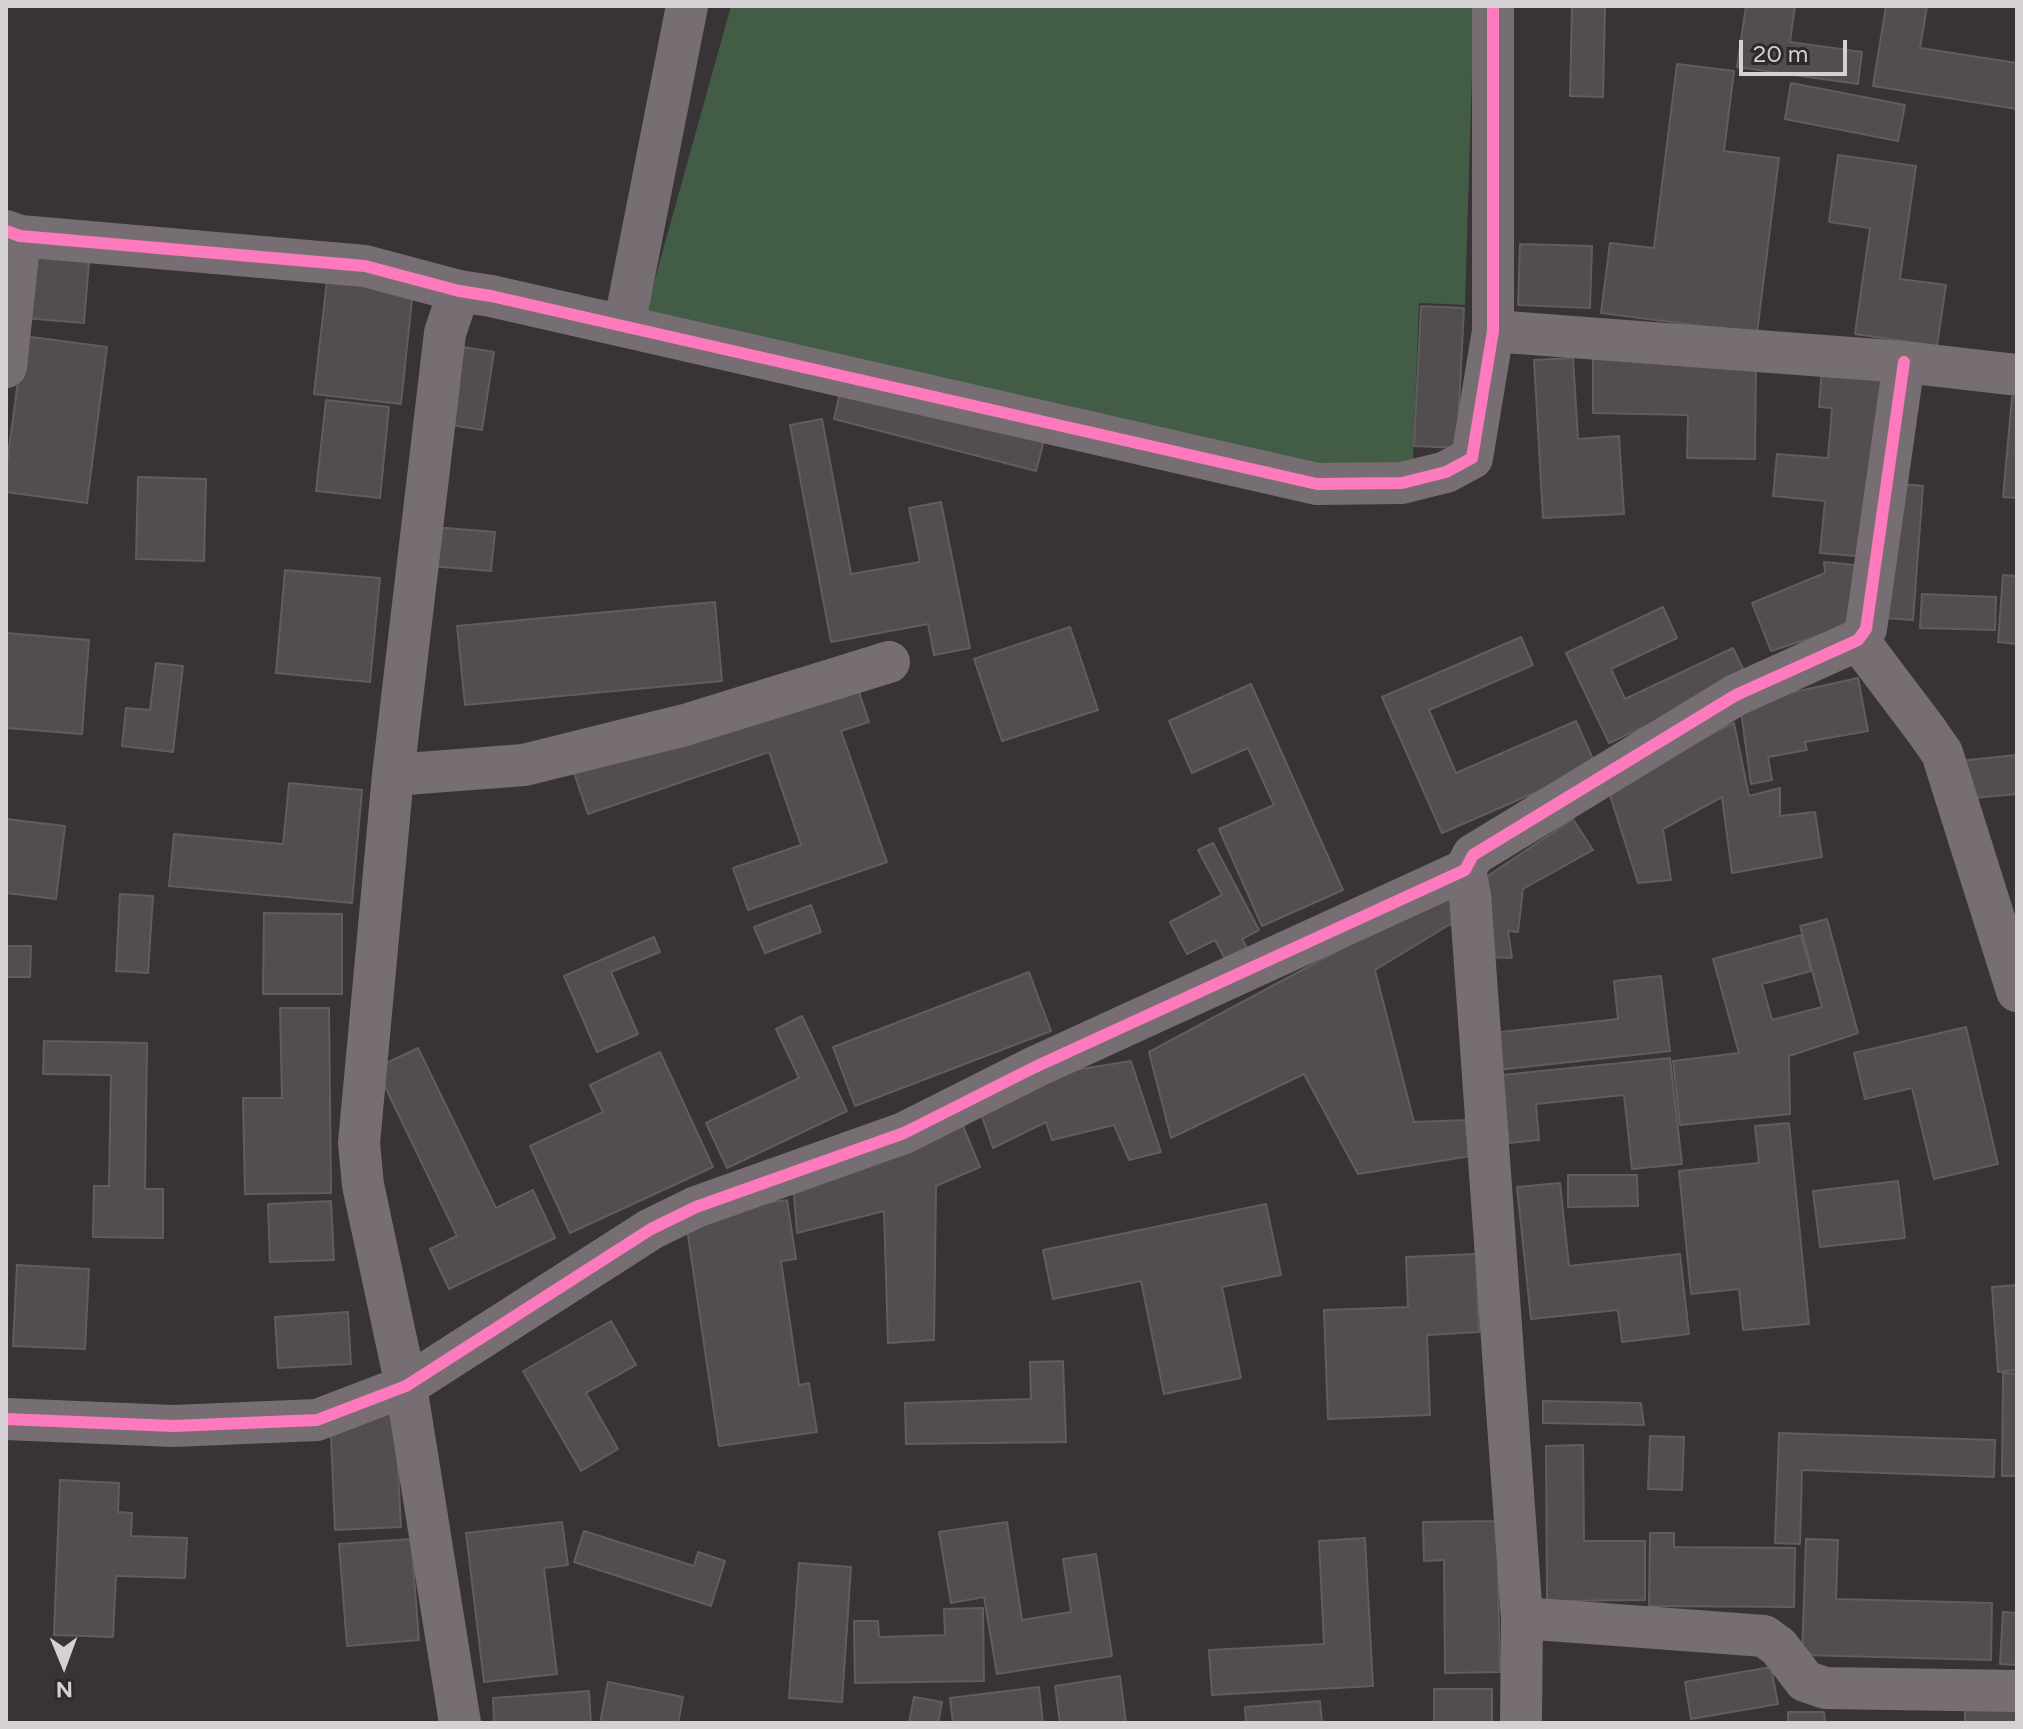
<!DOCTYPE html>
<style>
body{margin:0}
#map{position:relative;width:2023px;height:1729px;overflow:hidden;background:#383336;font-family:Figtree,sans-serif}
canvas{display:block}
.frame{position:absolute;inset:0;border:8px solid #d4d0d3;pointer-events:none}
.north{position:absolute;left:24px;top:1625px;width:80px;height:80px;-webkit-text-stroke:6px #2f282c;paint-order:stroke;rotate:179deg;font-size:22px;font-weight:700;line-height:32px;text-align:center;color:#d4d0d3}
.north::after{content:'';display:block;margin:auto;width:28px;height:36px;background:#d4d0d3;clip-path:polygon(50% 0,100% 100%,50% 72%,0 100%)}
.scale{position:absolute;left:1739px;top:40px;width:108px;height:36px;box-sizing:border-box;border:4px solid #d4d0d3;border-top:0;padding-left:10px;font-size:24px;line-height:28px;white-space:nowrap;color:#d4d0d3;-webkit-text-stroke:6px #2f282c;paint-order:stroke}
</style>
<div id="map">
<canvas width="2023" height="1729"></canvas>
<div class="frame"></div>
<div class="north">N</div>
<div class="scale">20 m</div>
</div>
<script>
const g = document.querySelector('canvas').getContext('2d');
g.lineJoin = 'round';
function fill(path, color) { g.fillStyle = color; g.fill(path, 'evenodd'); }
const shape = rows => new Path2D(rows.map(r => 'M' + r).join(''));
function strokePath(path, color, width, dash) { g.strokeStyle = color; g.lineWidth = width; g.lineCap = dash ? 'butt' : 'round'; g.setLineDash(dash || []); g.stroke(path); }
fill(shape([
 [731,6,1474,6,1465,305,1419,303,1412,484,1337,493,646,311]
]), '#425c46');
const building = shape([
 [1572,6,1605,6,1603,97,1570,96,1572,6],
 [1746,6,1795,6,1790,42,1862,52,1858,84,1737,67,1746,6],
 [1886,6,1927,6,1920,48,2017,63,2017,109,1873,86,1886,6],
 [1677,64,1734,71,1724,151,1779,158,1757,333,1601,313,1610,243,1654,248,1677,64],
 [1791,83,1905,105,1898,141,1785,119,1791,83],
 [1838,155,1916,166,1900,279,1946,285,1937,346,1855,334,1870,228,1829,222,1838,155],
 [31,244,90,249,84,323,24,318,31,244],
 [1520,244,1592,246,1590,308,1518,305,1520,244],
 [327,280,413,290,401,404,314,394,327,280],
 [1421,306,1464,308,1457,448,1414,446,1421,306],
 [24,336,107,347,87,503,6,492,6,471,24,336],
 [457,346,494,352,482,430,445,424,457,346],
 [1573,358,1578,439,1619,436,1624,514,1543,518,1534,360,1573,358],
 [1593,359,1756,361,1755,459,1687,458,1688,415,1593,413,1593,359],
 [1822,369,1884,375,1867,557,1820,553,1825,501,1773,496,1777,454,1828,458,1832,408,1819,407,1822,369],
 [841,388,1044,440,1036,471,834,419,841,388],
 [2012,397,2017,398,2017,498,2003,497,2012,397],
 [326,400,389,407,380,498,316,491,326,400],
 [822,419,851,574,920,562,909,508,941,502,970,648,934,655,928,624,831,642,790,425,822,419],
 [138,477,206,479,204,561,136,559,138,477],
 [1893,483,1923,486,1913,620,1883,618,1893,483],
 [433,527,495,532,491,571,430,566,433,527],
 [1824,562,1865,566,1854,624,1771,651,1752,603,1825,573,1824,562],
 [285,570,380,578,370,682,276,673,285,570],
 [2003,575,2017,576,2017,644,1998,642,2003,575],
 [1922,594,1996,597,1995,630,1920,628,1922,594],
 [715,602,722,681,465,705,457,626,715,602],
 [1663,607,1677,638,1611,669,1625,699,1733,648,1748,679,1609,743,1566,653,1663,607],
 [1070,627,1098,710,1002,741,974,659,1070,627],
 [6,633,89,640,82,734,6,728,6,633],
 [1521,637,1533,665,1429,710,1456,773,1576,721,1596,766,1442,833,1382,697,1521,637],
 [156,663,183,666,173,752,122,746,126,708,150,710,156,663],
 [854,677,869,722,841,731,887,862,748,910,733,868,801,845,769,752,588,814,574,773,854,677],
 [1858,678,1868,731,1805,742,1807,750,1768,757,1772,780,1751,784,1740,704,1858,678],
 [1251,684,1343,890,1262,926,1219,829,1274,805,1248,748,1192,773,1169,721,1251,684],
 [1734,723,1749,796,1780,788,1780,816,1815,812,1822,857,1732,873,1722,797,1663,829,1671,880,1638,883,1607,786,1734,723],
 [2017,755,2017,794,1963,799,1959,761,2017,755],
 [289,783,362,790,352,903,169,886,174,834,283,844,289,783],
 [6,819,65,826,56,899,6,893,6,819],
 [1573,819,1593,850,1523,889,1518,932,1508,931,1512,958,1487,957,1486,877,1573,819],
 [1213,843,1259,930,1242,939,1252,956,1230,968,1215,940,1187,954,1170,922,1222,895,1198,850,1213,843],
 [120,894,153,896,148,973,116,971,120,894],
 [1444,894,1462,917,1375,970,1414,1122,1467,1120,1471,1156,1358,1174,1304,1074,1171,1138,1149,1052,1444,894],
 [811,905,821,932,765,953,754,927,811,905],
 [264,913,342,914,342,994,263,994,264,913],
 [1827,919,1858,1033,1789,1056,1790,1114,1680,1125,1673,1061,1739,1053,1713,959,1801,935,1811,971,1762,984,1772,1020,1822,1007,1800,926,1827,919],
 [654,937,660,952,611,972,638,1034,597,1052,564,976,654,937],
 [6,946,31,946,30,977,6,977,6,946],
 [1029,972,1051,1031,855,1106,833,1047,1029,972],
 [1661,976,1670,1051,1497,1070,1492,1033,1618,1019,1614,981,1661,976],
 [280,1008,329,1008,331,1193,245,1194,243,1098,282,1098,280,1008],
 [802,1016,847,1111,727,1168,706,1123,799,1078,776,1029,802,1016],
 [1966,1027,1998,1164,1934,1179,1912,1088,1865,1099,1854,1053,1966,1027],
 [44,1041,147,1043,145,1189,163,1189,163,1238,93,1237,94,1186,109,1186,111,1075,43,1074,44,1041],
 [418,1048,496,1208,533,1190,555,1238,449,1289,430,1249,457,1236,376,1068,418,1048],
 [660,1052,713,1167,570,1233,530,1146,603,1112,590,1085,660,1052],
 [1670,1058,1682,1164,1632,1169,1624,1095,1536,1104,1539,1140,1509,1143,1502,1075,1670,1058],
 [1131,1061,1161,1152,1129,1160,1114,1125,1052,1140,1046,1122,993,1148,980,1111,1044,1075,1131,1061],
 [959,1116,980,1167,936,1186,934,1340,888,1343,884,1211,797,1233,793,1182,959,1116],
 [1789,1123,1809,1324,1743,1330,1739,1289,1691,1294,1679,1171,1759,1163,1755,1126,1789,1123],
 [1568,1175,1637,1175,1638,1206,1568,1207,1568,1175],
 [1898,1181,1905,1238,1820,1247,1813,1191,1898,1181],
 [1560,1183,1569,1266,1680,1254,1689,1334,1622,1342,1618,1310,1531,1319,1517,1187,1560,1183],
 [787,1200,796,1259,781,1261,799,1385,809,1383,817,1432,719,1446,685,1215,787,1200],
 [331,1201,334,1260,270,1262,268,1204,331,1201],
 [1266,1204,1281,1275,1222,1287,1241,1378,1164,1394,1141,1281,1053,1299,1043,1250,1266,1204],
 [1476,1254,1479,1332,1427,1335,1430,1415,1328,1419,1324,1310,1408,1307,1406,1257,1476,1254],
 [17,1265,89,1269,85,1349,13,1346,17,1265],
 [2017,1285,2017,1370,1998,1372,1992,1287,2017,1285],
 [348,1312,351,1364,278,1368,275,1317,348,1312],
 [611,1321,636,1365,586,1393,618,1449,581,1471,523,1371,611,1321],
 [1063,1361,1066,1442,906,1444,905,1403,1031,1399,1030,1362,1063,1361],
 [2003,1373,2017,1374,2017,1476,2002,1476,2003,1373],
 [1543,1401,1641,1403,1644,1425,1543,1423,1543,1401],
 [395,1412,401,1527,335,1530,330,1415,395,1412],
 [1779,1433,1995,1440,1994,1477,1802,1470,1800,1544,1775,1543,1779,1433],
 [1650,1436,1684,1437,1682,1490,1648,1489,1650,1436],
 [1583,1445,1584,1541,1645,1541,1645,1600,1547,1601,1546,1446,1583,1445],
 [60,1480,119,1483,118,1512,132,1513,131,1536,187,1538,185,1578,116,1576,113,1637,54,1635,60,1480],
 [1497,1521,1500,1672,1445,1673,1444,1560,1424,1561,1423,1522,1497,1521],
 [562,1522,568,1565,544,1568,557,1674,484,1682,466,1533,562,1522],
 [1007,1522,1022,1620,1071,1612,1063,1559,1096,1554,1112,1656,997,1674,984,1597,951,1603,939,1532,1007,1522],
 [584,1531,694,1566,698,1552,725,1561,711,1606,574,1562,584,1531],
 [1650,1533,1674,1533,1674,1547,1795,1548,1794,1607,1649,1606,1650,1533],
 [1365,1538,1373,1686,1212,1695,1209,1650,1324,1644,1319,1541,1365,1538],
 [411,1539,419,1640,347,1646,339,1544,411,1539],
 [1806,1539,1838,1540,1836,1599,1992,1603,1991,1660,1802,1655,1806,1539],
 [799,1563,851,1567,842,1702,789,1698,799,1563],
 [983,1608,984,1681,855,1683,854,1621,878,1621,879,1637,945,1635,944,1609,983,1608],
 [2003,1612,2017,1613,2017,1665,2000,1664,2003,1612],
 [1771,1667,1778,1704,1691,1719,1685,1682,1771,1667],
 [1120,1676,1126,1723,1060,1723,1055,1686,1120,1676],
 [608,1682,683,1697,678,1723,600,1723,608,1682],
 [1039,1687,1043,1723,953,1723,950,1698,1039,1687],
 [1434,1689,1492,1689,1492,1723,1434,1723,1434,1689],
 [589,1691,591,1723,494,1723,493,1698,589,1691],
 [914,1697,942,1702,938,1723,909,1723,914,1697],
 [1965,1700,2017,1701,2017,1723,1965,1723,1965,1700],
 [1320,1701,1322,1723,1246,1723,1245,1707,1320,1701],
 [1788,1712,1824,1712,1825,1723,1788,1723,1788,1712]
]);
fill(building, '#514d50');
strokePath(building, '#605d5f', 2);
strokePath(shape([
 [6,231,20,236,365,266,459,291,491,296,1317,484,1402,483,1446,472,1472,458,1493,331,1493,6],
 [459,291,445,333,393,775,359,1143,363,1185,406,1386,460,1723],
 [624,326,687,6],
 [1493,331,1904,362,2017,375],
 [6,367,20,236],
 [1858,640,1926,730,1942,753,2017,991],
 [393,775,524,765,685,725,889,662],
 [1465,870,1470,895,1522,1618,1521,1723],
 [6,1419,174,1426,317,1420,406,1386,651,1229,696,1207,904,1133,1035,1067,1465,870,1473,855,1736,695,1858,640,1866,629,1904,362],
 [1522,1618,1764,1636,1779,1647,1805,1681,1825,1688,2017,1691]
]), '#776e73', 42);
strokePath(shape([
 [6,231,20,236,365,266,459,291,491,296,1317,484,1402,483,1446,472,1472,458,1493,331,1493,6],
 [6,1419,174,1426,317,1420,406,1386,651,1229,696,1207,904,1133,1035,1067,1465,870,1473,855,1736,695,1858,640,1866,629,1904,362]
]), '#fd7abc', 12);
</script>
